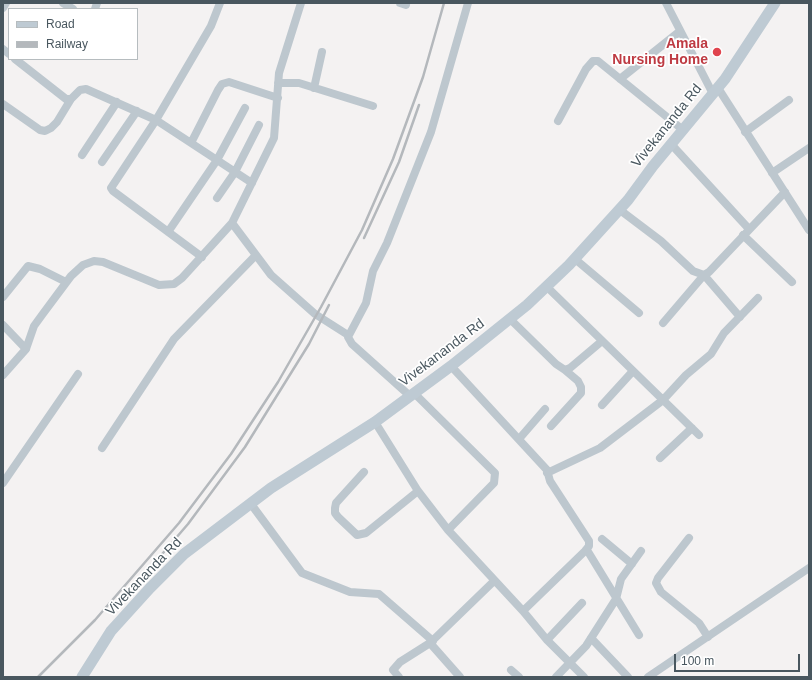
<!DOCTYPE html>
<style>
body{margin:0}
#map{position:relative;width:812px;height:680px;overflow:hidden;background:#f4f2f2;font-family:Helvetica,sans-serif}
canvas{display:block}
.frame{position:absolute;inset:0;border:4px solid #49575f;pointer-events:none}
.legend{position:absolute;left:8px;top:8px;width:130px;height:52px;box-sizing:border-box;background:#fff;border:1px solid #b6bcbf;margin:0;padding:5px 7px;list-style:none;font-size:12px;color:#49575f}
.legend li{display:flex;align-items:center;gap:8px;height:20px}
.legend b{width:20px;border:1px solid #b6bcbf}
.scale{position:absolute;left:674px;top:654px;width:126px;height:18px;box-sizing:border-box;border:2px solid #49575f;border-top:0;padding-left:5px;font-size:12px;line-height:14px;white-space:nowrap;color:#49575f;-webkit-text-stroke:3px #fff;paint-order:stroke}
</style>
<div id="map">
<canvas width="812" height="680"></canvas>
<div class="frame"></div>
<ul class="legend">
<li><b style="height:5px;background:#becad3"></b>Road</li>
<li><b style="height:5px;background:#b4b8bc"></b>Railway</li>
</ul>
<div class="scale">100 m</div>
</div>
<script>
const g = document.querySelector('canvas').getContext('2d');
g.lineJoin = 'round';
const shape = rows => new Path2D(rows.map(r => 'M' + r).join(''));
function strokePath(path, color, width, dash) { g.strokeStyle = color; g.lineWidth = width; g.lineCap = dash ? 'butt' : 'round'; g.setLineDash(dash || []); g.stroke(path); }
function drawText(font, color, halo, rows, align = 'center') {
  g.font = font + ' Helvetica,sans-serif'; g.lineWidth = 3.5; g.setLineDash([]); g.textBaseline = 'middle'; g.strokeStyle = halo; g.fillStyle = color; for (const [text, x, y, turn = 0] of rows) {
    g.save(); g.translate(x, y); g.rotate((+turn || 0) * Math.PI / 180); g.textAlign = isNaN(turn) ? turn : align; if (halo) g.strokeText(text, 0, 0); g.fillText(text, 0, 0); g.restore();
  }
}
strokePath(shape([
 [63,3,73,9],
 [400,3,406,5],
 [666,3,713,94],
 [3,8,6,3],
 [95,9,97,3],
 [3,49,9,54],
 [15,59,66,99,71,99,80,90,86,89,156,120,252,183],
 [620,79,679,32],
 [278,83,299,83,373,106],
 [314,88,322,52],
 [718,88,809,230],
 [3,104,40,130,45,131,51,128,57,122,71,99],
 [558,121,586,69,593,61,598,61,683,130],
 [745,132,789,100],
 [191,143,218,90,222,84,229,82,278,98],
 [671,144,749,229],
 [82,155,117,102],
 [102,162,137,111],
 [772,173,809,148],
 [217,198,235,172,259,125],
 [620,210,661,241,693,271,704,275,709,272,785,192],
 [232,223,271,275,315,314,348,335],
 [168,232,217,160,245,108],
 [743,235,792,282],
 [202,257,113,191,111,188,156,120,211,26,220,3],
 [575,259,639,313],
 [546,286,699,435],
 [3,297,28,266,40,269,66,282],
 [510,319,556,364,565,370,570,368,602,341],
 [663,323,704,275,740,317],
 [3,325,26,349],
 [451,366,547,470,550,481,589,541,589,546,585,551,523,611],
 [3,375,26,349,34,326,42,315,71,276,83,265,94,261,103,262,159,285,174,284,182,278,232,223,274,138,279,73,301,3],
 [414,393,495,473,494,483,448,530],
 [410,396,352,344,348,337,366,303,373,271,387,243,431,132,468,3],
 [602,405,633,371],
 [375,422,418,491,448,530,523,611,547,640,584,677],
 [551,426,581,393,581,387,578,381,565,370],
 [519,439,545,409],
 [102,448,174,339,256,255],
 [660,458,692,428],
 [364,472,336,503,335,508,335,513,338,517,357,535,366,533,418,491],
 [547,473,600,448,663,400,686,375,711,354,724,333,758,298],
 [3,483,78,374],
 [251,504,302,573,350,592,379,594,433,641],
 [689,538,658,578,656,583,661,592,699,623,708,637],
 [602,539,632,564],
 [587,550,639,635],
 [591,638,628,677],
 [547,640,582,603],
 [430,643,460,677],
 [511,670,519,677],
 [399,677,393,670,400,662,430,643,494,581],
 [556,677,586,646,616,599,621,579,641,551],
 [648,677,809,568]
]), '#bdc7ce', 8);
strokePath(shape([
 [82,677,111,631,150,588,184,554,271,488,375,422,451,366,527,305,569,265,628,200,653,166,725,79,775,3]
]), '#becad3', 11);
strokePath(shape([
 [364,238,399,162,419,105],
 [151,567,188,524,245,447,309,344,329,305],
 [38,677,95,620,179,523,231,454,278,382,321,307,362,230,393,159,423,77,444,3]
]), '#b4b8bc', 2.5);
for (const [x, y, r, color] of [
 [717,52,5,"#e0444e"]
]) { const dot = new Path2D(); dot.arc(x, y, r, 0, 2 * Math.PI); g.fillStyle = color; g.fill(dot); strokePath(dot, '#fff', 1.5); }
drawText('bold 14px', '#be3a42', '#fff', [
 ["Amala",708,44],
 ["Nursing Home",708,60]
], 'right');
drawText('14px', '#49575f', '#fff', [
 ["Vivekananda Rd",667,126,-51],
 ["Vivekananda Rd",442,353,-37],
 ["Vivekananda Rd",144,577,-46]
]);
</script>
